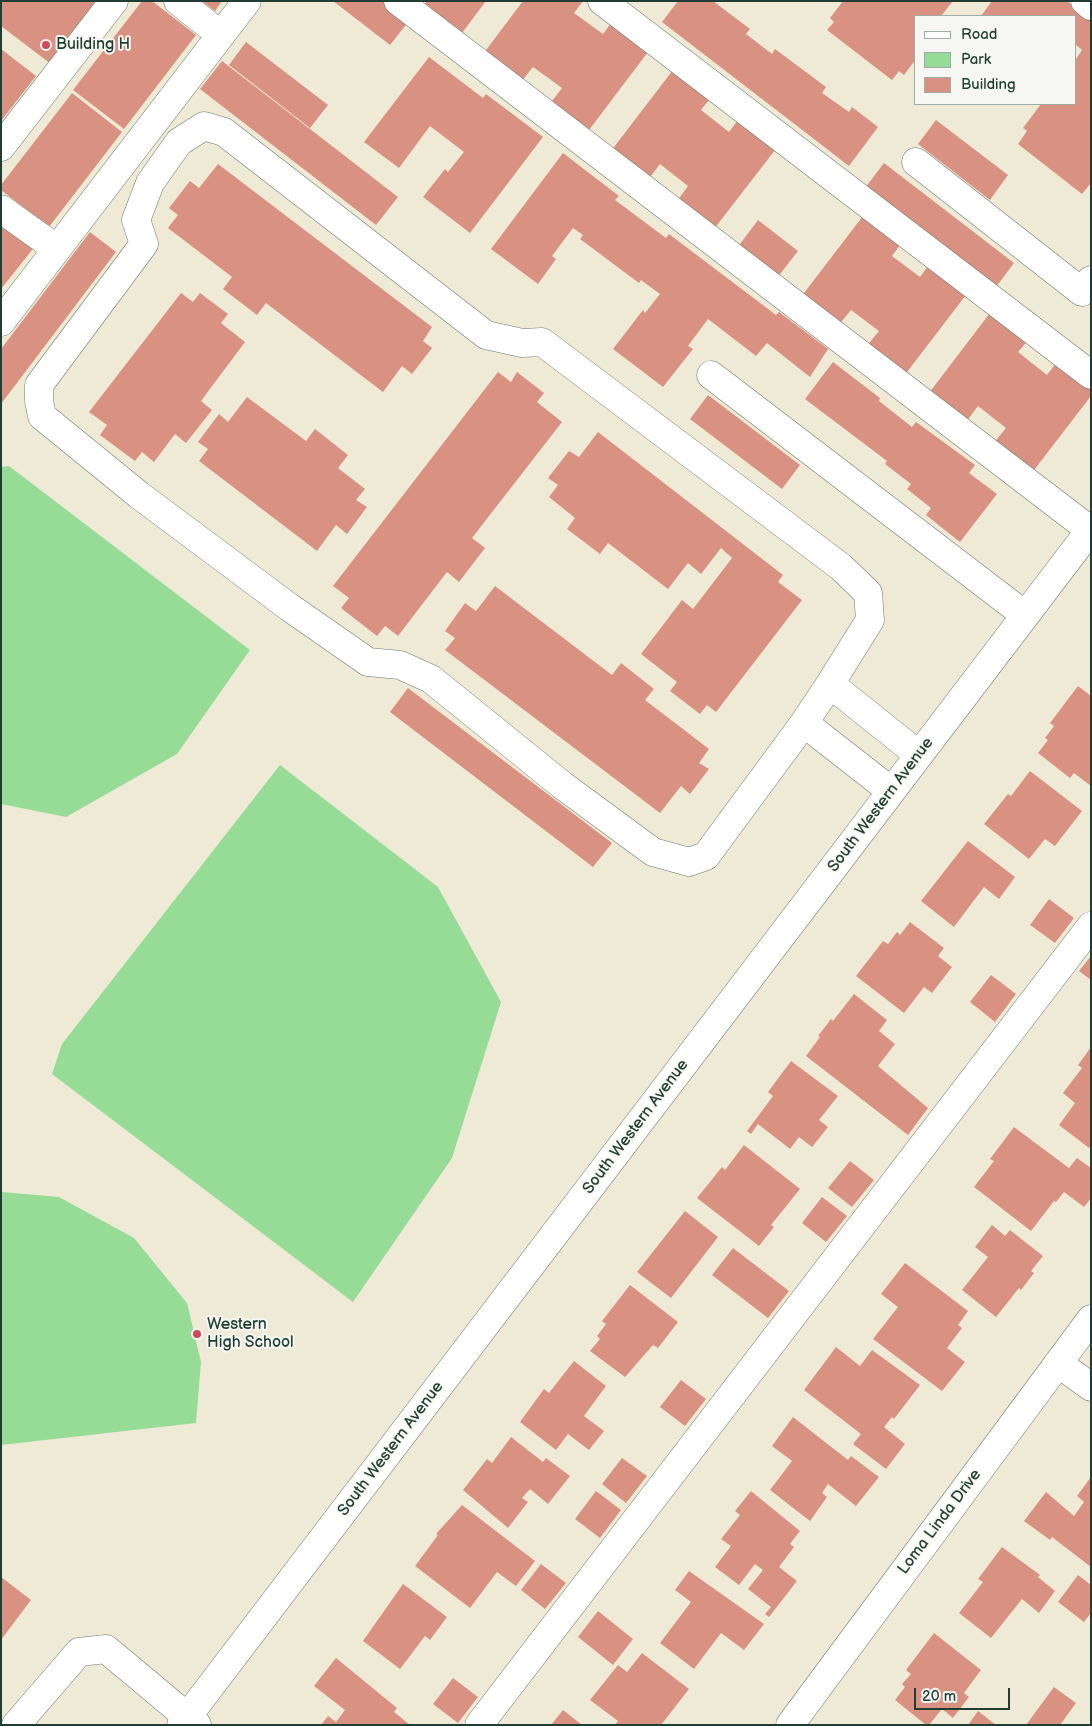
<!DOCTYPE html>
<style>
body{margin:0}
#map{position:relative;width:1092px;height:1726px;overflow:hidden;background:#efead5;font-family:"Balsamiq Sans",sans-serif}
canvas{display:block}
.frame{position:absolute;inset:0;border:2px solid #1f3d34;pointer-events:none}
.legend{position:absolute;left:914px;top:15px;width:162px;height:90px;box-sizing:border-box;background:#f6f6f2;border:1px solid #a0aca6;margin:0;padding:6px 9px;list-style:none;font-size:15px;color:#1f3d34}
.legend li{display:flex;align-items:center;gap:10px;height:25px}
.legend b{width:25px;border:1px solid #a0aca6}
.scale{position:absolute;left:914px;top:1688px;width:96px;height:22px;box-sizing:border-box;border:2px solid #1f3d34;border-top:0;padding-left:6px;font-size:15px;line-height:18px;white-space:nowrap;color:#1f3d34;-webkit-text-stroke:4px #f6f6f2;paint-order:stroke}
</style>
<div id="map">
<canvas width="1092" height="1726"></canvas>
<div class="frame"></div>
<ul class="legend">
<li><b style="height:6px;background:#fff"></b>Road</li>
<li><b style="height:14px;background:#96dc96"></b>Park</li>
<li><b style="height:14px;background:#d99282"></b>Building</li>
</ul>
<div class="scale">20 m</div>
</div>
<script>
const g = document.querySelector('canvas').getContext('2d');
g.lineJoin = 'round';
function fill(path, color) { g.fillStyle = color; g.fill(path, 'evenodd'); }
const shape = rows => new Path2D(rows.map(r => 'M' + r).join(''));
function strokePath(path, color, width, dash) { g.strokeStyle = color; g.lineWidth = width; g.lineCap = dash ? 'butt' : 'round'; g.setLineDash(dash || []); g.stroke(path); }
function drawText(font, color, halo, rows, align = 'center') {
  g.font = font + ' "Balsamiq Sans",sans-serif'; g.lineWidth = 4; g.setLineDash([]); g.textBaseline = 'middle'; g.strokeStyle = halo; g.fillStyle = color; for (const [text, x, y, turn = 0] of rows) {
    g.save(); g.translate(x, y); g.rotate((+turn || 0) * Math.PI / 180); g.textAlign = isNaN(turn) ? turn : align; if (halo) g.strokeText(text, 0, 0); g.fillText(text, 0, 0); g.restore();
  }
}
fill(shape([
 [9,466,250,650,177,754,66,817,1,804,1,467],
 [280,765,438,887,501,1002,452,1158,353,1302,52,1074,62,1044],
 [1,1192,59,1197,134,1238,187,1303,201,1362,196,1423,1,1445]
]), '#96dc96');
fill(shape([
 [1,1,99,1,51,64,1,26],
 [142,1,152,1,196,35,124,129,73,90],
 [202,1,222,1,215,11],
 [333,1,383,1,409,21,390,45],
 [427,1,486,1,459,37,422,8],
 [523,1,583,1,574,13,603,34,614,19,651,48,586,134,549,105,562,88,533,67,521,82,483,54],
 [678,1,713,1,750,29,746,34,772,54,775,49,826,87,822,93,849,112,852,107,878,127,849,166,662,22],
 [843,1,953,1,941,16,916,16,916,59,904,75,899,71,892,80,827,30,834,22,830,18],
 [992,1,1067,1,1091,20,1091,183,1082,194,1018,144,1027,131,1023,128,1041,104,1076,104,1076,59,1082,50,1076,45,1076,16,981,16],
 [246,42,328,105,310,128,229,65],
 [1,49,36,76,1,121],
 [429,57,483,98,486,94,543,137,470,233,423,197,445,169,448,172,464,152,430,126,399,168,364,142],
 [222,61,398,197,376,225,200,89],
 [676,66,713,95,701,110,729,132,741,116,779,145,714,229,677,201,688,186,660,164,648,180,611,151],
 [72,93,122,132,49,227,1,190,1,185],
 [936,120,1008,175,990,200,918,144],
 [563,153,619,196,615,200,666,238,669,234,776,315,779,312,828,349,810,377,767,343,756,356,708,319,688,346,693,349,663,387,613,349,643,310,645,313,660,294,641,280,639,283,580,239,583,235,573,228,552,256,556,259,538,284,491,249],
 [884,163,1014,263,996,287,865,188],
 [218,164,432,327,423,341,432,348,412,374,402,366,383,392,266,303,257,315,223,289,232,277,168,228,178,215,169,208,190,181,199,188],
 [866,212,903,241,892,256,920,277,931,262,969,291,904,376,866,347,879,331,851,310,838,326,801,297],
 [1,218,36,245,1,289],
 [758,220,798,251,777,278,737,248],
 [90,232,116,252,1,404,1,349],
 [181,293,193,302,200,293,228,314,221,323,245,342,201,401,212,410,186,443,175,434,154,462,142,452,135,461,100,435,107,425,89,412],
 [993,309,1030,338,1018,352,1047,375,1059,359,1091,383,1091,396,1031,474,993,444,1006,428,978,406,966,422,929,393],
 [833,362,880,398,879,401,912,427,916,422,975,465,969,473,997,494,960,542,926,515,931,508,907,489,911,484,885,464,887,461,805,399],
 [498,372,511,382,517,372,544,393,537,402,562,422,472,538,485,548,459,582,447,572,398,636,385,626,377,636,341,608,349,598,333,586],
 [708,395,800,465,782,489,690,419],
 [247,397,306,441,315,429,348,455,338,468,365,489,356,500,367,507,347,534,336,525,317,551,199,461,208,449,198,442,219,414,228,422],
 [598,432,783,575,778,582,802,600,716,712,707,705,700,714,670,691,677,682,641,654,682,600,693,609,732,558,721,548,701,574,688,563,668,589,608,543,600,554,567,529,575,518,549,497,558,485,548,478,569,451,579,457],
 [495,586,612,675,621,663,654,689,645,700,709,749,699,763,709,769,690,794,681,786,660,813,445,650,455,638,445,631,465,603,476,611],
 [1078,686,1091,696,1091,786,1074,773,1070,778,1038,753,1048,740,1045,738,1054,726,1050,723],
 [408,688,612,843,593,867,390,712],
 [1030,771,1082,811,1055,846,1045,839,1029,859,984,824,1008,794,1011,796],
 [968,841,1015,877,999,899,984,887,954,927,921,901],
 [1049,899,1074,918,1055,943,1030,925],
 [910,922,944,948,938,956,952,967,932,993,924,987,904,1013,856,976,883,941,888,944,897,932,900,935],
 [1091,956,1091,980,1079,971],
 [991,975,1016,994,995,1022,970,1002],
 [854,994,887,1020,879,1031,895,1044,878,1066,928,1108,908,1135,806,1056,820,1037,818,1036,831,1019,833,1021],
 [1091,1047,1091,1145,1089,1148,1059,1125,1075,1103,1063,1093,1082,1068,1078,1065],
 [791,1061,838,1096,819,1120,828,1127,812,1147,799,1137,790,1149,758,1124,751,1134,747,1131,773,1096,768,1092],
 [1014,1127,1069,1168,1077,1158,1091,1168,1091,1198,1084,1207,1064,1192,1056,1202,1054,1201,1031,1231,974,1187,994,1161,990,1159],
 [744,1145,800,1189,771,1225,774,1227,759,1246,697,1198,722,1167,725,1170],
 [850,1161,874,1180,852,1207,828,1188],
 [822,1197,847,1216,826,1242,802,1223],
 [685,1211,718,1237,671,1298,637,1272],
 [992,1225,1005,1236,1010,1230,1043,1256,1031,1271,1034,1273,1021,1290,1019,1288,996,1317,962,1290,988,1257,975,1247],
 [733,1248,789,1291,768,1318,712,1275],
 [905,1263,968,1311,958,1325,962,1328,947,1348,965,1362,942,1391,873,1339,898,1307,881,1294],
 [630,1285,678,1322,658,1348,653,1345,625,1377,590,1351,600,1339,597,1336,606,1324,602,1321],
 [836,1347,860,1366,872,1350,920,1385,894,1419,892,1417,884,1427,905,1444,886,1469,853,1444,861,1434,804,1390],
 [574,1361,606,1386,584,1416,604,1431,589,1450,568,1434,556,1450,520,1422,544,1389,549,1393],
 [681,1380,706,1399,685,1426,660,1407],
 [793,1417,848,1460,851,1456,879,1477,856,1506,828,1484,822,1493,827,1497,810,1521,770,1490,792,1461,772,1446],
 [511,1437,543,1462,546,1458,570,1476,548,1504,530,1489,522,1498,528,1502,508,1528,463,1490,487,1459,492,1463],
 [622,1458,647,1476,626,1503,602,1484],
 [1091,1477,1091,1567,1052,1537,1050,1540,1024,1521,1046,1492,1074,1516,1084,1502,1077,1496],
 [596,1491,621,1510,600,1538,575,1519],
 [751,1491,800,1531,790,1544,794,1547,779,1567,797,1581,769,1617,765,1614,771,1607,748,1589,763,1570,755,1564,739,1585,715,1567,731,1546,721,1539,740,1515,735,1511],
 [462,1505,535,1561,516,1586,497,1572,470,1608,415,1566,438,1535,436,1534],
 [1002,1547,1040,1575,1038,1577,1055,1591,1039,1613,1022,1599,991,1638,959,1613,983,1582,978,1579],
 [541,1564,566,1583,545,1609,521,1590],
 [689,1571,764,1624,744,1650,721,1633,694,1669,660,1643,691,1602,675,1590],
 [1078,1575,1091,1585,1091,1613,1084,1622,1058,1602],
 [1,1577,31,1600,1,1640],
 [403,1584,447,1617,430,1640,425,1636,400,1669,363,1641],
 [598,1611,633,1639,613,1665,578,1637],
 [934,1633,981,1670,964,1693,969,1697,953,1718,942,1709,929,1725,926,1725,895,1700,905,1687,902,1684,911,1674,906,1670],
 [642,1653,689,1689,661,1725,615,1725,618,1721,590,1700,618,1665,627,1672],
 [336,1658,397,1708,394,1712,410,1725,321,1725,328,1716,336,1722,345,1710,314,1686],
 [453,1678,478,1697,458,1723,433,1704],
 [1054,1687,1076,1703,1060,1725,1026,1725],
 [563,1710,582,1725,551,1725],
 [978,1711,996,1725,968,1725]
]), '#d99282');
const minor = shape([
 [178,1,221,35],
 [398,1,1090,530],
 [602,1,1091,375],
 [1085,1,1091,6],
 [1,147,114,1],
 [916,162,1082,292,1091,280],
 [1,209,57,249],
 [1,322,247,1],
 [711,375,1025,615],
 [804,723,830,684],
 [891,791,804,723,706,856,689,862,653,852,562,785,431,679,400,665,368,662,289,607,139,495,42,416,39,401,39,385,144,244,136,220,150,183,179,142,204,126,224,132,486,335,522,343,542,342,841,567,868,593,870,620,830,684,919,755],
 [1058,1363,1091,1387],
 [16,1725,79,1652,106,1649,197,1725],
 [181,1725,1091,529],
 [479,1725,1091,926],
 [790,1725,1091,1319]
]);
strokePath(minor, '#687a6c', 29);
strokePath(minor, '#fff', 28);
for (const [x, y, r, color] of [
 [46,45,5,"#d1495b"],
 [197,1334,5,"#d1495b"]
]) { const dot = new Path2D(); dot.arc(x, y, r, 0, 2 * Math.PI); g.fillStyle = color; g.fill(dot); strokePath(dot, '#f6f6f2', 2); }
drawText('16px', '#1f3d34', '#f6f6f2', [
 ["Building H",56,45],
 ["Western",207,1325],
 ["High School",207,1343]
], 'left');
drawText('16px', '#1f3d34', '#f6f6f2', [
 ["South Western Avenue",881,805,-53],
 ["South Western Avenue",636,1127,-53],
 ["South Western Avenue",391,1449,-53],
 ["Loma Linda Drive",940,1522,-53]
]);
</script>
